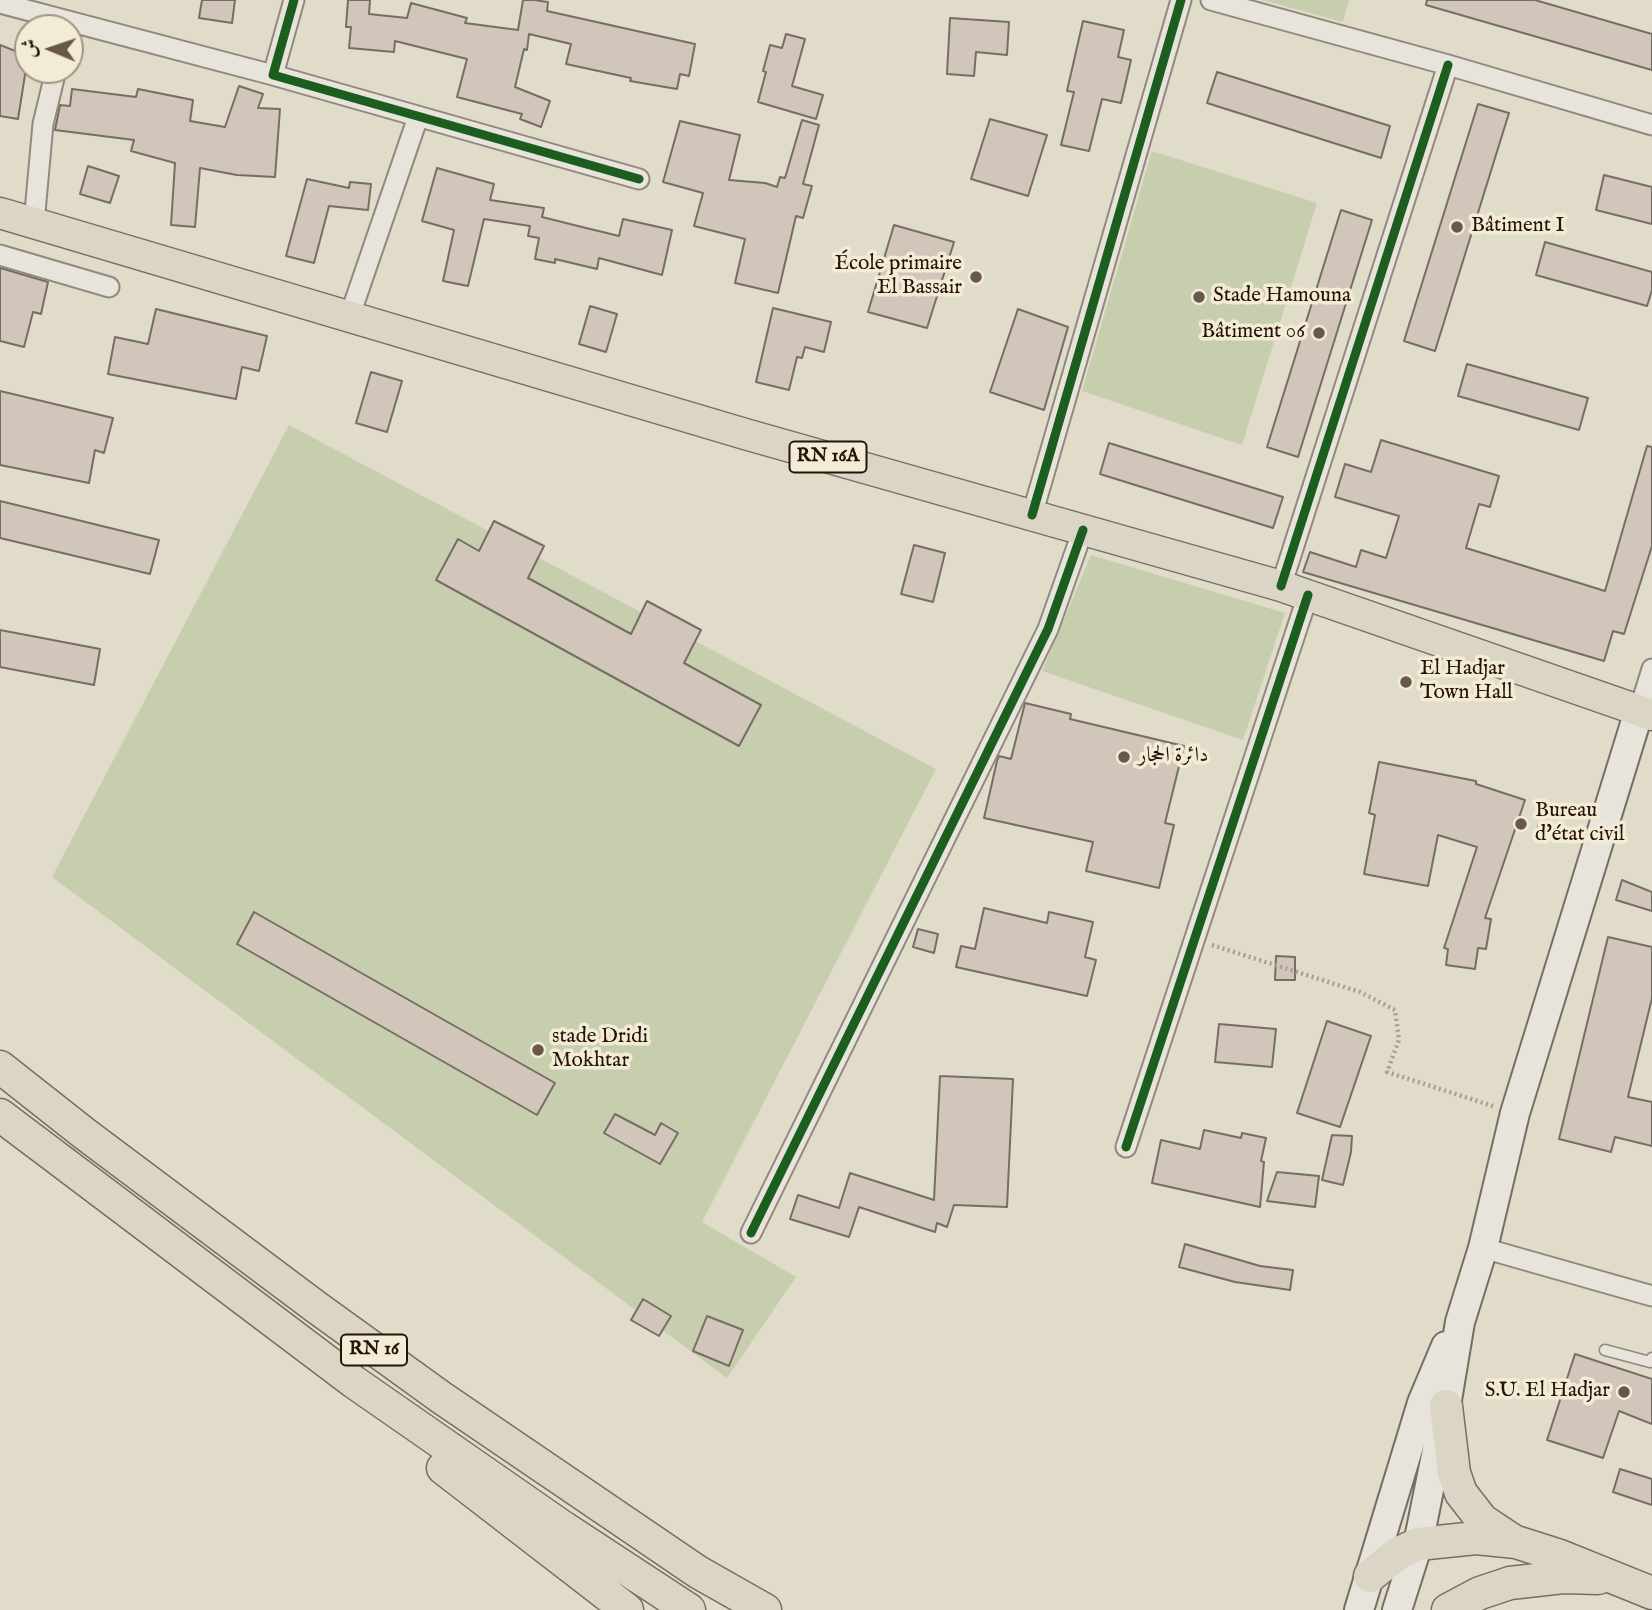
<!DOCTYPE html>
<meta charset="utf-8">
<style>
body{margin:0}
#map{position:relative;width:1652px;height:1610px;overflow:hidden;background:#e1dbc9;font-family:"IM FELL English",Amiri,serif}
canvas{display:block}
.north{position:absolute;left:14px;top:14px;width:70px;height:70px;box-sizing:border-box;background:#f2ebd5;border:2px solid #a19483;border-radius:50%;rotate:272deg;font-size:19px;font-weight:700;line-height:28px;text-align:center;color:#271207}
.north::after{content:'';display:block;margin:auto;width:24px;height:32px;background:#68584b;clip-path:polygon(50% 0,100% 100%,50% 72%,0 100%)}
</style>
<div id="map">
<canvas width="1652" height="1610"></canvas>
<div class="north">ش</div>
</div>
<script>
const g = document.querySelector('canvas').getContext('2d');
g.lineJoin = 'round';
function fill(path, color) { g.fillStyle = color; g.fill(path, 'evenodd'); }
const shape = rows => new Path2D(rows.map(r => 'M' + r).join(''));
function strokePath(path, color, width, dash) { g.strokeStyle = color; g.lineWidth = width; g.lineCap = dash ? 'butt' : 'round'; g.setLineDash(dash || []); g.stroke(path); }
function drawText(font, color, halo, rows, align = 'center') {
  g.font = font + ' "IM FELL English",Amiri,serif'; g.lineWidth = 7; g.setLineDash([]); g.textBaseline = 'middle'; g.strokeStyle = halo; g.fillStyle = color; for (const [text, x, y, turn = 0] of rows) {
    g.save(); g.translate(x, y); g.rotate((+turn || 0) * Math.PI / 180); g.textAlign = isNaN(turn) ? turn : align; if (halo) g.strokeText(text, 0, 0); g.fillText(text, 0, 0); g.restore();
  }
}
fill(shape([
 [1262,0,1349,0,1343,22],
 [1152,151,1317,203,1242,445,1082,391],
 [289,425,936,769,702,1222,796,1277,727,1378,52,877],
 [1091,555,1285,613,1243,740,1042,671]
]), '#c7cead');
const building = shape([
 [202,0,235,0,232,23,199,18,202,0],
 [348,0,370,0,369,14,407,18,411,3,467,18,465,23,518,30,523,0,534,0,548,2,547,11,695,44,689,76,680,74,677,89,630,81,631,78,566,64,571,44,529,34,527,50,524,49,515,87,550,101,541,127,520,119,522,114,457,97,467,59,395,41,394,52,349,48,351,27,346,27,348,0],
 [1427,0,1535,0,1652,34,1652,70,1426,5,1427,0],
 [950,18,1009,22,1007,55,976,52,974,76,947,74,950,18],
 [1083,21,1124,30,1118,57,1131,60,1121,103,1102,99,1089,151,1061,145,1074,92,1067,91,1083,21],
 [786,34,805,39,792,86,823,95,816,119,758,102,766,72,763,71,770,45,782,48,786,34],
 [0,45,28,56,18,119,0,116,0,45],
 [1217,72,1390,126,1381,158,1207,103,1217,72],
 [239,86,263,94,258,108,280,109,275,177,237,175,200,168,195,227,171,225,175,163,131,151,134,140,55,130,60,105,70,106,72,89,136,97,138,89,193,100,190,121,225,127,239,86],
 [1478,104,1509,113,1435,351,1404,341,1478,104],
 [990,119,1047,135,1028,196,971,179,990,119],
 [802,120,819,125,803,184,812,186,803,218,796,216,778,293,735,283,745,239,694,226,703,193,663,182,680,121,740,135,729,180,765,183,777,187,780,177,785,178,802,120],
 [88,166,119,176,110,203,80,194,88,166],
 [437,168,494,184,490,200,544,208,542,217,578,226,619,236,623,219,672,230,662,275,599,258,597,269,555,259,555,263,535,259,539,238,528,236,530,226,484,219,468,286,443,281,454,230,422,221,437,168],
 [1604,175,1652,187,1652,224,1596,210,1604,175],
 [307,179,349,188,350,182,371,184,368,210,329,206,314,263,286,256,307,179],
 [1341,210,1372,220,1298,457,1267,447,1341,210],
 [894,225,954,242,927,328,868,312,894,225],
 [1545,242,1652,272,1652,290,1647,306,1536,275,1545,242],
 [0,268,48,282,41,314,33,312,24,347,0,341,0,268],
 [590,306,617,314,606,352,579,344,590,306],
 [773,308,831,322,824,352,805,347,802,358,797,357,789,390,756,382,773,308],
 [156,309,267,336,259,371,242,367,236,399,108,374,115,337,148,344,156,309],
 [1018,309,1068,327,1044,410,990,392,1018,309],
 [1467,364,1588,398,1579,430,1458,396,1467,364],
 [371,372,402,381,387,432,356,423,371,372],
 [0,391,113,418,104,453,95,450,89,483,0,465,0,391],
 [1381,440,1499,476,1490,507,1479,504,1466,548,1605,591,1647,446,1652,447,1652,546,1624,634,1613,631,1604,661,1303,572,1310,552,1356,567,1361,550,1386,558,1399,516,1335,497,1345,464,1371,472,1381,440],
 [1109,443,1283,497,1273,528,1100,474,1109,443],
 [0,501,159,540,150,574,0,538,0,501],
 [494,521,544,546,528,578,631,634,647,601,701,630,684,663,761,705,739,746,436,580,458,539,479,551,494,521],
 [914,545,945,553,933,602,901,594,914,545],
 [0,630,100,649,94,685,0,667,0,630],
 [1025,703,1071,714,1070,719,1184,746,1165,823,1174,825,1159,888,1086,871,1093,842,984,818,997,761,999,756,1011,759,1025,703],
 [1379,762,1476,781,1476,784,1525,800,1485,918,1491,919,1486,949,1478,948,1475,969,1446,965,1448,949,1444,948,1477,847,1438,835,1428,886,1364,874,1375,815,1369,813,1379,762],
 [1622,880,1652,892,1652,911,1616,900,1622,880],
 [984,908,1047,923,1049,912,1093,922,1085,957,1096,960,1087,996,956,967,961,946,975,949,984,908],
 [254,912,555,1083,537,1115,237,944,254,912],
 [918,929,938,934,934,953,913,947,918,929],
 [1608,937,1652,947,1652,998,1628,1097,1652,1102,1652,1146,1615,1137,1611,1152,1559,1139,1608,937],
 [1276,956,1295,957,1295,980,1275,980,1276,956],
 [1327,1021,1371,1036,1340,1127,1297,1113,1327,1021],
 [1219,1024,1276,1029,1272,1067,1215,1062,1219,1024],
 [940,1076,1013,1079,1007,1207,954,1205,947,1227,937,1223,935,1232,859,1207,849,1237,790,1219,798,1195,839,1208,850,1173,934,1200,940,1076],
 [615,1114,655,1135,661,1123,678,1133,660,1164,604,1133,615,1114],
 [1204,1130,1241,1138,1242,1133,1266,1138,1261,1161,1264,1162,1260,1207,1152,1183,1161,1140,1200,1149,1204,1130],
 [1332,1135,1352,1136,1351,1152,1343,1185,1322,1180,1332,1135],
 [1277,1172,1319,1176,1315,1207,1267,1201,1277,1172],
 [1185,1244,1260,1266,1293,1270,1290,1290,1235,1282,1179,1267,1185,1244],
 [643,1299,671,1316,659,1336,631,1320,643,1299],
 [707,1316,743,1330,729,1366,693,1351,707,1316],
 [1575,1354,1652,1379,1652,1424,1619,1411,1603,1458,1547,1440,1575,1354],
 [1620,1469,1652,1479,1652,1505,1613,1492,1620,1469]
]);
fill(building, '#d2c5ba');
strokePath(building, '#756e64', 2);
const service = shape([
 [1605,1350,1650,1362,1652,1358]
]);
const minor = shape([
 [294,0,273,75,639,179],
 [1211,0,1448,65,1652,125],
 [0,3,273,75],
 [34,223,43,124,56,70],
 [0,255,109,287],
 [349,318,418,117],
 [1032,515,1181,0],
 [1281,586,1448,65],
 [1639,711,1652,669],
 [1126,1147,1308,595],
 [751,1233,1048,629,1083,530],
 [1483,1248,1652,1296]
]);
const secondary = shape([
 [1359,1610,1422,1403,1446,1346],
 [1397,1610,1418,1544,1446,1406,1460,1322,1483,1248,1515,1113,1639,711]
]);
const primary = shape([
 [0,213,745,434,1281,586,1652,715]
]);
const trunk = shape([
 [0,1067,85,1134,316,1307,442,1398,698,1572,765,1610],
 [0,1115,354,1382,564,1528,689,1610],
 [1446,1406,1454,1473,1461,1493,1482,1520,1512,1540],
 [443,1468,627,1610],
 [1370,1576,1397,1554,1418,1544,1476,1538,1516,1542,1560,1556,1652,1593],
 [1448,1610,1480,1593,1510,1583,1563,1577,1598,1578]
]);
strokePath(service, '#90897e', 13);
strokePath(minor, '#90897e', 23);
strokePath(secondary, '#756e64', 32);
strokePath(primary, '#756e64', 33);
strokePath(trunk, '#756e64', 35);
strokePath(shape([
 [1537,826,1577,836],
 [1212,945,1360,992,1395,1010,1399,1040,1387,1072,1493,1106]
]), '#a29e96', 4.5, [2, 3.5]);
strokePath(service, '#e8e4db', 10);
strokePath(minor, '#e8e4db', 19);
strokePath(secondary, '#e8e4db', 28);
strokePath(primary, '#dbd5c6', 30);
strokePath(trunk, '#dbd5c6', 32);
strokePath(shape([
 [294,0,273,75,639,179],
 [1032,515,1181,0],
 [1281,586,1448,65],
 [1126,1147,1308,595],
 [751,1233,1048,629,1083,530]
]), '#1b5e20', 9);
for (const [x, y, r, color] of [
 [1457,227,7,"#68584b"],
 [976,277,7,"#68584b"],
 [1199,297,7,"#68584b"],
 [1319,333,7,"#68584b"],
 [1406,682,7,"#68584b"],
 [1124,757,7,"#68584b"],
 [1521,824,7,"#68584b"],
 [538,1050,7,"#68584b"],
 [1624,1392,7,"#68584b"]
]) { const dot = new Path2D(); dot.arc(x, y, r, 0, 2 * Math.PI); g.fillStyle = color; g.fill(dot); strokePath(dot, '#f2ebd5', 2.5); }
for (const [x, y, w] of [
 [828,457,77],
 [374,1350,66]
]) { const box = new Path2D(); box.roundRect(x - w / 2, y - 15.5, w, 31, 5); g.fillStyle = '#f2ebd5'; g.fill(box); strokePath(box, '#271207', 2); }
drawText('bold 19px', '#271207', null, [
 ["RN 16A",828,457],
 ["RN 16",374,1350]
]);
drawText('21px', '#271207', '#f2ebd5', [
 ["Bâtiment I",1471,227],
 ["École primaire",962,265,"right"],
 ["El Bassair",962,289,"right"],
 ["Stade Hamouna",1213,297],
 ["Bâtiment 06",1305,333,"right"],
 ["El Hadjar",1420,670],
 ["Town Hall",1420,694],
 ["دائرة الحجار",1138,757],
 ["Bureau",1535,812],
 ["d'état civil",1535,836],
 ["stade Dridi",552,1038],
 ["Mokhtar",552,1062],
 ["S.U. El Hadjar",1610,1392,"right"]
], 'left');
</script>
